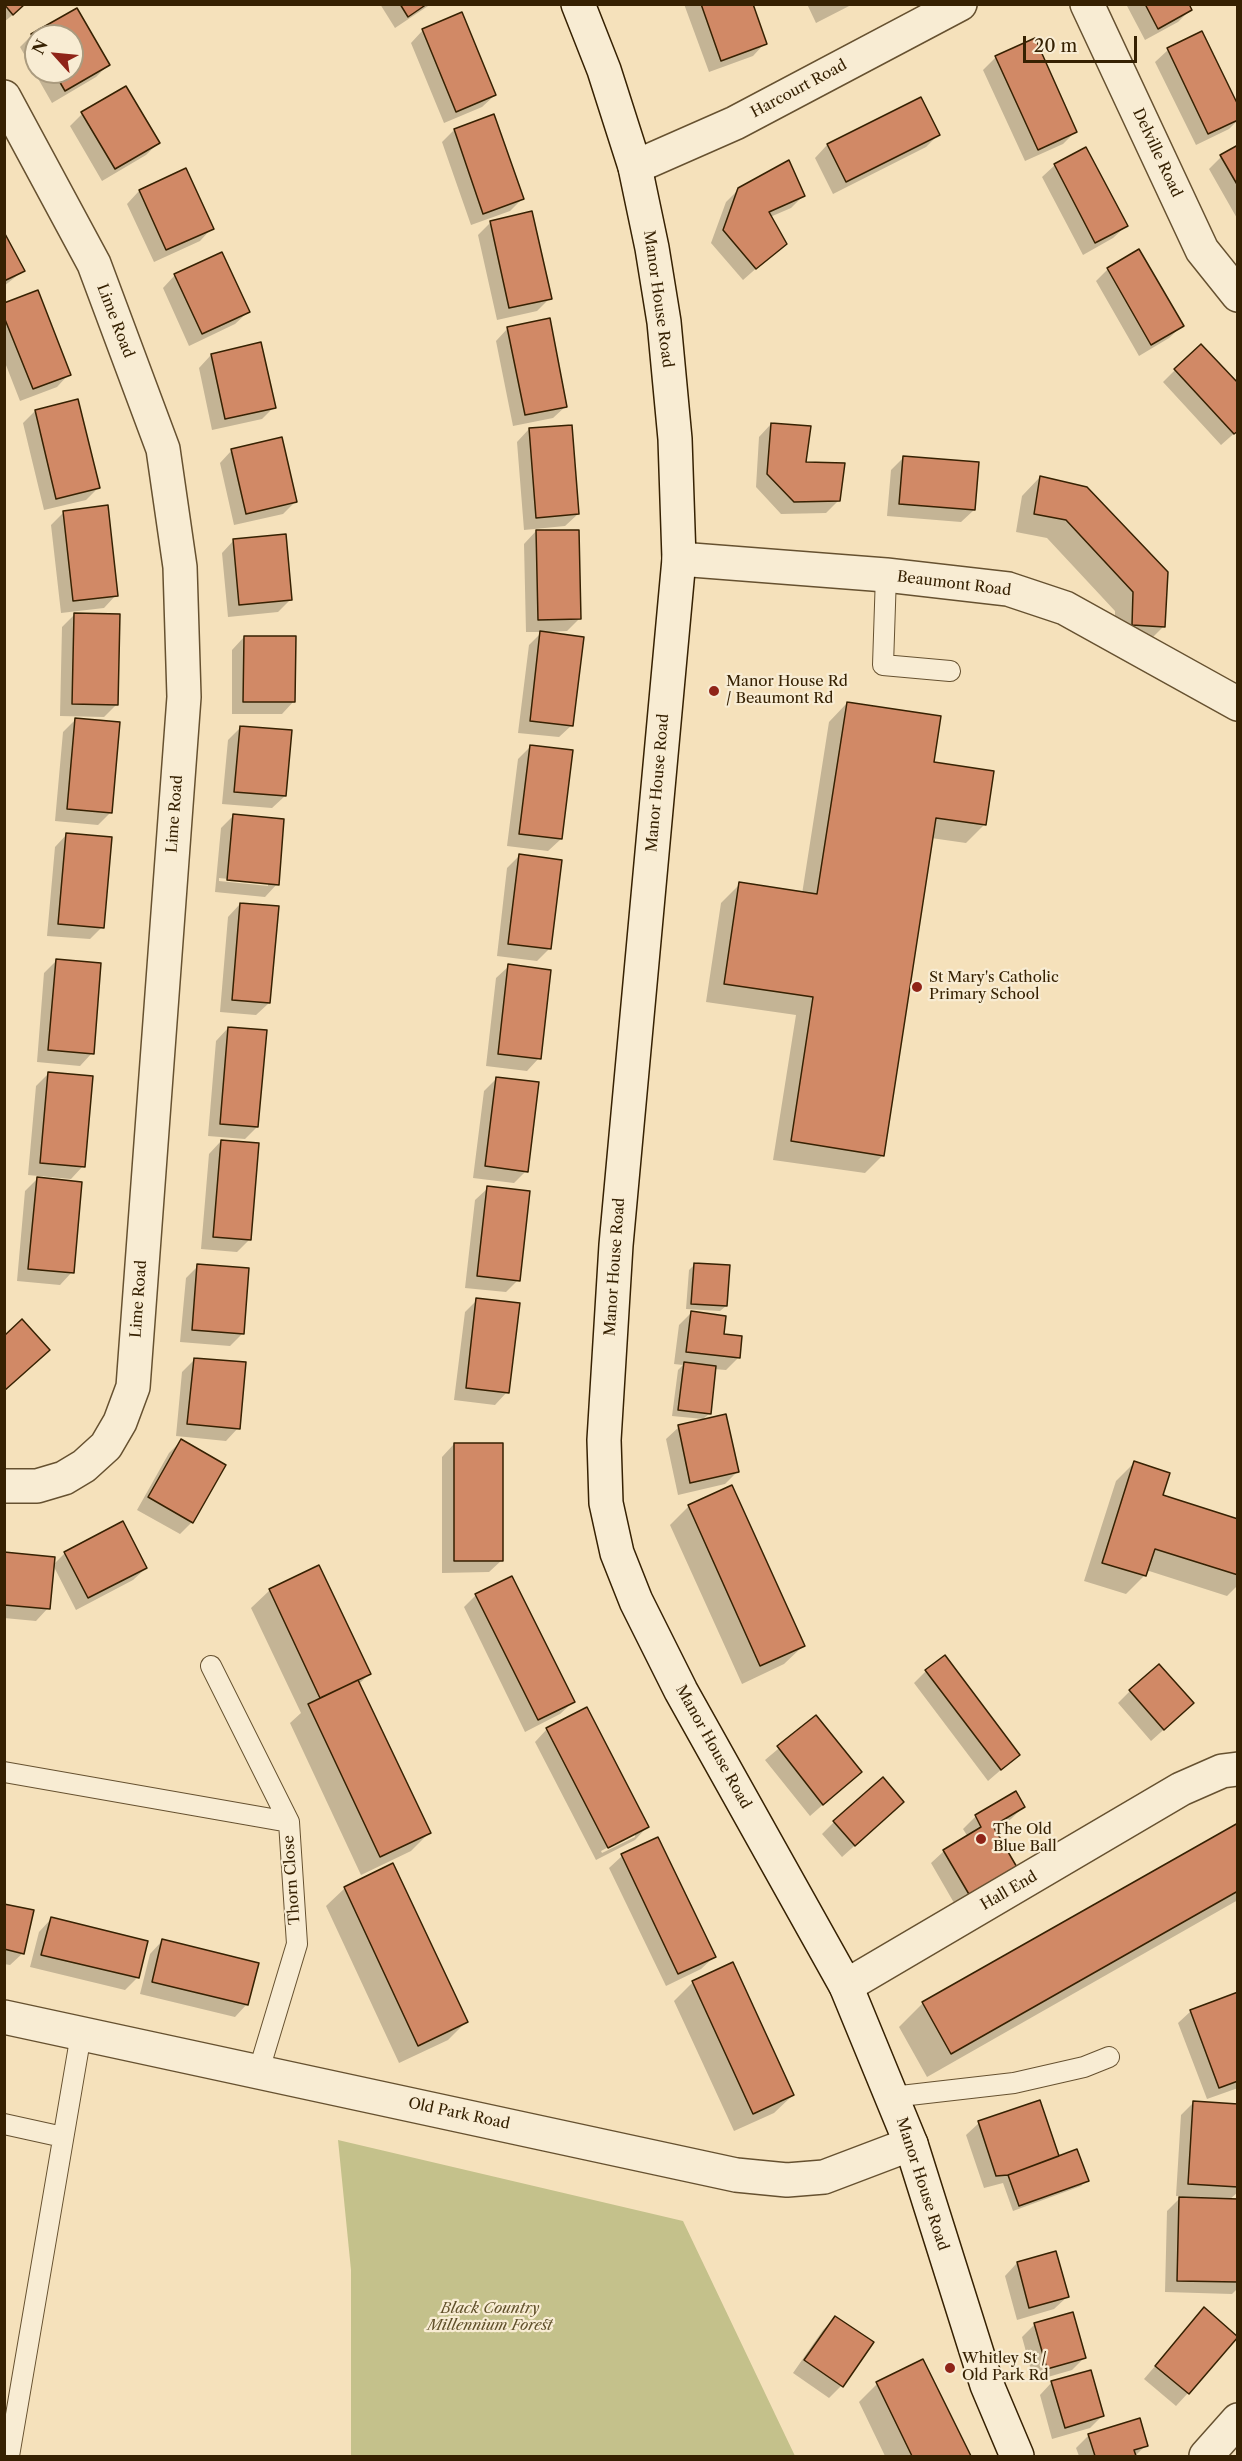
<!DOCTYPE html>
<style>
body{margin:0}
#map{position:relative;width:1242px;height:2461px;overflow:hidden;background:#f5e1bb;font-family:"Libre Caslon Text",serif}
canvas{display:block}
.frame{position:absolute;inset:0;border:6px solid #362102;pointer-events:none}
.north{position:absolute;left:24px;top:24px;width:60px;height:60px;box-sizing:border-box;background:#f8ecd3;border:2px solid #aa9b7f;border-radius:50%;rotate:297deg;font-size:16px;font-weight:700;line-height:24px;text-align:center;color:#362102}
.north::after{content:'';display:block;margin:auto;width:21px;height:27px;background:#8f2418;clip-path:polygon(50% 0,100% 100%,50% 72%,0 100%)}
.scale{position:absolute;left:1023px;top:36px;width:114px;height:27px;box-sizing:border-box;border:3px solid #362102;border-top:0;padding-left:8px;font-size:18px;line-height:21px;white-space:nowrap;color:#362102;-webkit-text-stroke:4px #f8ecd3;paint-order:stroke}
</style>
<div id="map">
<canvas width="1242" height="2461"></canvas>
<div class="frame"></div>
<div class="north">N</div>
<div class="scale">20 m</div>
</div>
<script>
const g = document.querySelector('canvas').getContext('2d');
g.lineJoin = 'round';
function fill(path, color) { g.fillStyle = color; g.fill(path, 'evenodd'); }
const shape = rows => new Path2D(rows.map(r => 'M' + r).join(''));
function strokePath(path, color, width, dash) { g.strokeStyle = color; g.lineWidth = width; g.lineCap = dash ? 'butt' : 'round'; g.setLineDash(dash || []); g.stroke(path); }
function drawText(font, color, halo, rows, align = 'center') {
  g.font = font + ' "Libre Caslon Text",serif'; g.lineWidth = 4.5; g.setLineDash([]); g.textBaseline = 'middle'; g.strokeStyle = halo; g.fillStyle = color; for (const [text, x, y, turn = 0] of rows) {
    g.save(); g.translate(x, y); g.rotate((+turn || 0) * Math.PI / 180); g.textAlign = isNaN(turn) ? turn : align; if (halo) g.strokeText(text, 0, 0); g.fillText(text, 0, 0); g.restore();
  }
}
fill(shape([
 [338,2140,683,2221,795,2456,351,2456,351,2270]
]), '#c4c18b');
fill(shape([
 [4,4,26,4,4,22],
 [380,4,431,4,395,28],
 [684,4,751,4,765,43,753,56,709,72],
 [807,4,853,4,816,23],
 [1126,4,1187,4,1190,10,1178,22,1145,40],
 [76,10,108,65,96,77,52,103,20,47,32,35],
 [36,36,72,36,72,72,36,72],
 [423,30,495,95,482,107,444,123,411,43],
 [1201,33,1238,108,1238,120,1229,129,1196,145,1155,62,1168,50],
 [1034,40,1076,131,1063,144,1025,161,983,70,995,58],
 [921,99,938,135,926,147,833,194,815,158,827,145],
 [82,114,158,143,146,155,102,181,70,126],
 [454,130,522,199,510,211,471,225,442,142],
 [1238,147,1238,220,1209,169,1221,157],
 [1055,165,1126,226,1113,238,1083,255,1042,177],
 [185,170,212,228,200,241,154,262,127,204,139,191],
 [739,189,803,196,791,208,770,217,785,243,743,280,711,243,726,202],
 [491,222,550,298,537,311,497,320,478,235],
 [4,235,23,271,4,286],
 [1108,269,1182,326,1169,338,1139,356,1096,281],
 [175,275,248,312,235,324,189,346,163,288],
 [4,305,69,374,57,387,20,401,4,360],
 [508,328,566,406,553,418,513,426,496,341],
 [211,355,274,407,262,419,212,430,199,368],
 [1175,370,1238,430,1221,445,1163,382],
 [35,411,99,487,86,500,44,510,23,423],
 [771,424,839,500,826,513,781,514,756,487,759,437],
 [529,429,578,514,565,526,524,530,517,442],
 [232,450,295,502,283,514,234,525,220,463],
 [904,457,974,510,961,522,887,516,891,470],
 [1040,477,1164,626,1145,645,1115,643,1115,611,1047,538,1016,532,1022,496],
 [64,512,116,595,104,608,61,613,51,525],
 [536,531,579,619,567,631,546,632,572,725,559,737,518,733,529,645,542,632,526,632,524,544],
 [234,540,290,600,278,612,228,617,222,553],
 [75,614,116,705,104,717,60,716,62,627],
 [244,637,294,701,282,714,232,714,232,650],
 [847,703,932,763,984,825,966,843,931,838,883,1155,865,1173,773,1160,796,1015,706,1002,721,903,740,884,802,894,829,722],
 [76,719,111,812,98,825,55,821,63,732],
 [241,727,285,796,272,808,222,804,228,740],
 [530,747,561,839,548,851,507,846,518,759],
 [233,816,277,884,265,897,215,892,221,828],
 [219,878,268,883,268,886,219,881],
 [67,834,102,927,90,939,47,936,55,847],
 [519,856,550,948,537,961,497,956,507,868],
 [240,904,269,1003,256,1015,220,1012,228,917],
 [57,960,92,1053,80,1066,37,1062,44,973],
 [509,966,539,1058,527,1071,486,1066,496,978],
 [228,1028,257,1127,245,1139,208,1136,216,1041],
 [48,1074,83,1166,71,1179,28,1175,36,1086],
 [496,1079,526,1171,514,1183,473,1178,484,1091],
 [221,1141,250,1239,237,1252,201,1249,209,1154],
 [37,1179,72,1272,60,1285,17,1281,25,1191],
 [488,1188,518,1280,506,1292,465,1288,475,1200],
 [695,1264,726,1306,720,1311,686,1309,689,1270],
 [198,1266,242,1334,230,1346,180,1342,186,1278],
 [477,1300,507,1392,495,1405,454,1400,465,1312],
 [692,1312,722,1335,738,1358,726,1370,714,1369,709,1414,703,1419,672,1416,678,1370,683,1365,674,1364,679,1325],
 [194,1360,238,1428,226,1441,176,1436,182,1372],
 [679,1427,737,1472,725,1484,678,1495,666,1439],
 [181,1441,192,1522,180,1534,137,1510,169,1453],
 [454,1444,502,1560,489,1572,442,1573,442,1457],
 [1134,1463,1161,1496,1238,1521,1238,1585,1227,1596,1146,1570,1144,1576,1126,1594,1084,1581,1116,1481],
 [731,1487,803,1646,784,1664,742,1684,670,1525,689,1506],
 [65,1553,146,1568,133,1580,76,1610,53,1565],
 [4,1554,48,1608,36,1621,4,1618],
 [270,1590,369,1674,359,1684,429,1833,411,1851,361,1875,290,1723,301,1713,251,1608],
 [476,1595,573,1702,560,1714,525,1732,464,1607],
 [926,1671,1018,1755,988,1781,914,1683],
 [1130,1691,1180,1715,1151,1741,1118,1703],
 [816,1717,860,1772,810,1816,765,1760],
 [547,1729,647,1827,635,1840,596,1860,535,1742],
 [635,1833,635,1837,602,1853,601,1851],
 [1016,1793,1023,1807,1011,1819,994,1830,1016,1868,957,1908,931,1863,944,1851,968,1837,963,1829,976,1816],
 [890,1814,842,1857,822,1834,834,1822],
 [1238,1825,1238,1900,927,2077,899,2027,923,2003],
 [622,1856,714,1957,701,1969,666,1986,609,1868],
 [345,1888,466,2022,448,2040,399,2063,326,1906],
 [4,1905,23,1953,10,1965,4,1964],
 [51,1919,146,1942,137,1978,125,1990,30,1967,39,1932],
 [162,1941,247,2004,235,2017,140,1994,150,1954],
 [693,1982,793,2095,774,2113,734,2131,674,2001],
 [1238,1993,1238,2088,1207,2099,1178,2023,1191,2011],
 [1040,2102,1057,2155,1087,2180,1081,2186,1013,2211,1003,2183,984,2188,966,2135,979,2123],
 [1193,2103,1238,2106,1238,2192,1229,2200,1238,2201,1238,2288,1232,2294,1165,2292,1167,2211,1182,2196,1176,2196,1181,2115],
 [1017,2263,1067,2297,1054,2309,1017,2320,1005,2276],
 [1204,2309,1188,2393,1176,2406,1144,2379],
 [835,2318,841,2386,829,2398,793,2373,823,2330],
 [1035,2324,1084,2358,1072,2370,1034,2381,1022,2337],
 [923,2361,969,2456,885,2456,859,2402,877,2384],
 [1052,2382,1102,2416,1090,2428,1052,2439,1040,2395],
 [1089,2435,1146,2445,1135,2456,1079,2456,1076,2448]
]), '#0003');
const building = shape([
 [4,4,25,4,13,15,4,4],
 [400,4,427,4,408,17,400,4],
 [701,4,753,4,767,44,721,61,701,4],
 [1145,4,1189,4,1192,10,1158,29,1145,4],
 [77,8,110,65,65,91,54,72,72,72,72,36,36,36,36,42,31,34,77,8],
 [462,12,496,95,456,112,422,29,462,12],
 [1202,31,1238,105,1238,120,1208,134,1167,48,1202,31],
 [1035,38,1077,132,1038,150,995,56,1035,38],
 [126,86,160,143,115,169,81,112,126,86],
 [921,97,940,135,846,182,827,144,921,97],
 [494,114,524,199,483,214,454,129,494,114],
 [1238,145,1238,186,1220,155,1238,145],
 [1086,147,1128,226,1095,243,1054,164,1086,147],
 [789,160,805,196,769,212,787,244,756,269,723,230,738,188,789,160],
 [186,168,214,229,166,250,139,190,186,168],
 [532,211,552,299,509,308,490,221,532,211],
 [4,232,25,271,4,281,4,232],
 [1139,249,1184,326,1151,345,1107,268,1139,249],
 [222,252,250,312,202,334,174,274,222,252],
 [38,290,71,375,33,389,4,317,4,303,38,290],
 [550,318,567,407,525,415,507,327,550,318],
 [261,342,276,408,225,419,211,354,261,342],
 [1201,344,1238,383,1238,431,1234,434,1174,369,1201,344],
 [78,399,100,488,56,499,35,410,78,399],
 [771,423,811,426,806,462,845,463,840,501,794,502,767,474,771,423],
 [572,425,579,514,536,518,529,428,572,425],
 [282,437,297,502,246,514,231,449,282,437],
 [903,456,979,462,975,510,899,504,903,456],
 [1040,476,1087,487,1168,572,1165,627,1132,625,1133,592,1066,520,1034,514,1040,476],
 [108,505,118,596,73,601,63,511,108,505],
 [536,530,579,530,581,619,538,620,536,530],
 [286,534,292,600,239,605,233,539,286,534],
 [74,613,120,614,118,705,72,704,74,613],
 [540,631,584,637,573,726,530,721,540,631],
 [244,636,296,636,295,702,243,702,244,636],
 [847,702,941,716,934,762,994,771,986,825,936,818,884,1156,791,1141,813,997,724,984,739,882,817,894,847,702],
 [75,718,120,722,112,813,67,809,75,718],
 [240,726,292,730,286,796,234,792,240,726],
 [530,745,573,750,562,839,519,834,530,745],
 [233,814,284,819,279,885,227,880,233,814],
 [66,833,112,837,104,928,58,924,66,833],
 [519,854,562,860,551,949,508,944,519,854],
 [240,903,279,906,270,1003,232,1000,240,903],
 [56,959,101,963,94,1054,48,1050,56,959],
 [508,964,551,970,541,1059,498,1054,508,964],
 [228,1027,267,1030,258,1127,220,1124,228,1027],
 [48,1072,93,1076,85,1167,40,1163,48,1072],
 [496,1077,539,1082,528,1172,485,1166,496,1077],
 [221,1140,259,1143,251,1240,213,1237,221,1140],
 [37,1177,82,1182,74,1273,28,1269,37,1177],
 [487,1186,530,1191,520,1281,477,1276,487,1186],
 [694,1263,730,1265,727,1306,691,1304,694,1263],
 [197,1264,249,1268,244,1334,192,1330,197,1264],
 [476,1298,520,1303,509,1393,466,1388,476,1298],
 [691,1311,726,1316,724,1334,742,1336,740,1358,686,1352,691,1311],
 [22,1319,50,1350,4,1391,4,1336,22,1319],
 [194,1358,246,1362,240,1429,187,1424,194,1358],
 [684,1362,716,1366,711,1414,678,1410,684,1362],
 [726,1414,739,1472,690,1483,678,1425,726,1414],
 [181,1439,226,1465,193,1523,148,1497,181,1439],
 [454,1443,503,1443,503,1561,454,1561,454,1443],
 [1134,1461,1170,1473,1163,1495,1238,1519,1238,1575,1155,1549,1146,1576,1102,1563,1134,1461],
 [732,1485,805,1646,760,1666,688,1505,732,1485],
 [123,1521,147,1568,88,1598,64,1552,123,1521],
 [4,1552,55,1557,50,1609,4,1605,4,1552],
 [319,1565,371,1674,320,1698,269,1589,319,1565],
 [512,1576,575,1702,538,1720,475,1594,512,1576],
 [945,1655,1020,1755,1001,1770,925,1670,945,1655],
 [1159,1664,1194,1703,1164,1730,1129,1690,1159,1664],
 [358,1680,431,1833,380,1857,308,1704,358,1680],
 [587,1707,649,1827,608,1848,546,1728,587,1707],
 [816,1715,862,1772,823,1805,777,1746,816,1715],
 [883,1777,904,1802,855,1846,833,1821,883,1777],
 [1016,1791,1025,1807,993,1826,1018,1869,970,1896,943,1850,981,1827,975,1815,1016,1791],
 [1238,1823,1238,1891,951,2054,922,2002,1238,1823],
 [658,1837,716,1957,678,1974,621,1854,658,1837],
 [393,1863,468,2022,418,2046,344,1887,393,1863],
 [4,1904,34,1910,24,1954,4,1949,4,1904],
 [51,1917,148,1941,139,1978,41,1955,51,1917],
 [162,1939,259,1963,248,2005,152,1982,162,1939],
 [733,1962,794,2095,753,2114,692,1981,733,1962],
 [1238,1992,1238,2081,1219,2088,1190,2010,1238,1992],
 [1040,2100,1059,2156,1008,2175,996,2176,978,2121,1040,2100],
 [1193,2101,1238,2104,1238,2187,1188,2184,1193,2101],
 [1077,2149,1089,2181,1019,2206,1008,2175,1077,2149],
 [1179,2197,1238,2199,1238,2282,1177,2281,1179,2197],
 [1056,2251,1069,2297,1029,2308,1017,2262,1056,2251],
 [1204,2307,1238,2337,1189,2394,1155,2366,1204,2307],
 [1073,2312,1086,2358,1047,2369,1034,2323,1073,2312],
 [835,2316,874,2342,843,2387,804,2360,835,2316],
 [923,2359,971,2456,912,2456,876,2382,923,2359],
 [1091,2370,1104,2416,1065,2428,1051,2381,1091,2370],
 [1140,2418,1148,2446,1134,2450,1136,2456,1095,2456,1088,2434,1140,2418]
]);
fill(building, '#d18966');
strokePath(building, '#362102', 1.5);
const service = shape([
 [886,575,883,665,950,671],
 [211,1666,289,1822,297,1944,259,2070],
 [4,1772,289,1822],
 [892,2097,1014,2083,1084,2067,1109,2057],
 [4,2124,63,2137],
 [9,2456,81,2034]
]);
const minor = shape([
 [1087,4,1202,250,1238,295],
 [4,97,94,264,163,449,180,567,184,697,133,1387,120,1422,106,1446,84,1466,64,1478,37,1486,4,1486],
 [635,167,735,123,960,4],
 [679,559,886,575,1008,589,1065,608,1238,704],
 [846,1986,1181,1789,1222,1771,1238,1769],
 [1206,2456,1238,2420]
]);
const tertiary = shape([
 [4,2017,736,2175,787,2180,824,2177,911,2144]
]);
const secondary = shape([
 [578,4,604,70,635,167,652,248,664,322,675,439,679,559,616,1245,604,1440,606,1503,617,1553,636,1601,681,1691,846,1986,911,2144,987,2385,1017,2456]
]);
strokePath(service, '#665130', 22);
strokePath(minor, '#665130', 36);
strokePath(tertiary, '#665130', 36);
strokePath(secondary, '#362102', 36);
strokePath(service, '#f8ecd3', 20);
strokePath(minor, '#f8ecd3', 33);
strokePath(tertiary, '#f8ecd3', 33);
strokePath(secondary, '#f8ecd3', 33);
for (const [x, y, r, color] of [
 [714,691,6,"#8f2418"],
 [917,987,6,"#8f2418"],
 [981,1839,6,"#8f2418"],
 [950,2368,6,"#8f2418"]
]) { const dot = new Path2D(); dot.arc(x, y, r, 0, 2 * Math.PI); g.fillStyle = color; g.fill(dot); strokePath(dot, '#f8ecd3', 2); }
drawText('15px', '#362102', '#f8ecd3', [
 ["Harcourt Road",799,89,-28],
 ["Delville Road",1157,153,65],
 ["Manor House Road",658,299,82],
 ["Lime Road",115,321,69],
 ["Beaumont Road",954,584,7],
 ["Manor House Road",658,783,-85],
 ["Lime Road",175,814,-86],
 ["Manor House Road",615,1267,-86],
 ["Lime Road",139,1299,-86],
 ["Manor House Road",713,1747,61],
 ["Thorn Close",292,1880,-94],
 ["Hall End",1009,1891,-30],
 ["Old Park Road",459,2114,12],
 ["Manor House Road",922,2184,72]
]);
drawText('15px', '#362102', '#f8ecd3', [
 ["Manor House Rd",726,682],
 ["/ Beaumont Rd",726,699],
 ["St Mary's Catholic",929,978],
 ["Primary School",929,995],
 ["The Old",993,1830],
 ["Blue Ball",993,1847],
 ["Whitley St /",962,2359],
 ["Old Park Rd",962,2376]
], 'left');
drawText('italic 15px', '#61512b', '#f8ecd3', [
 ["Black Country",490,2309],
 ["Millennium Forest",490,2326]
]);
</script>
